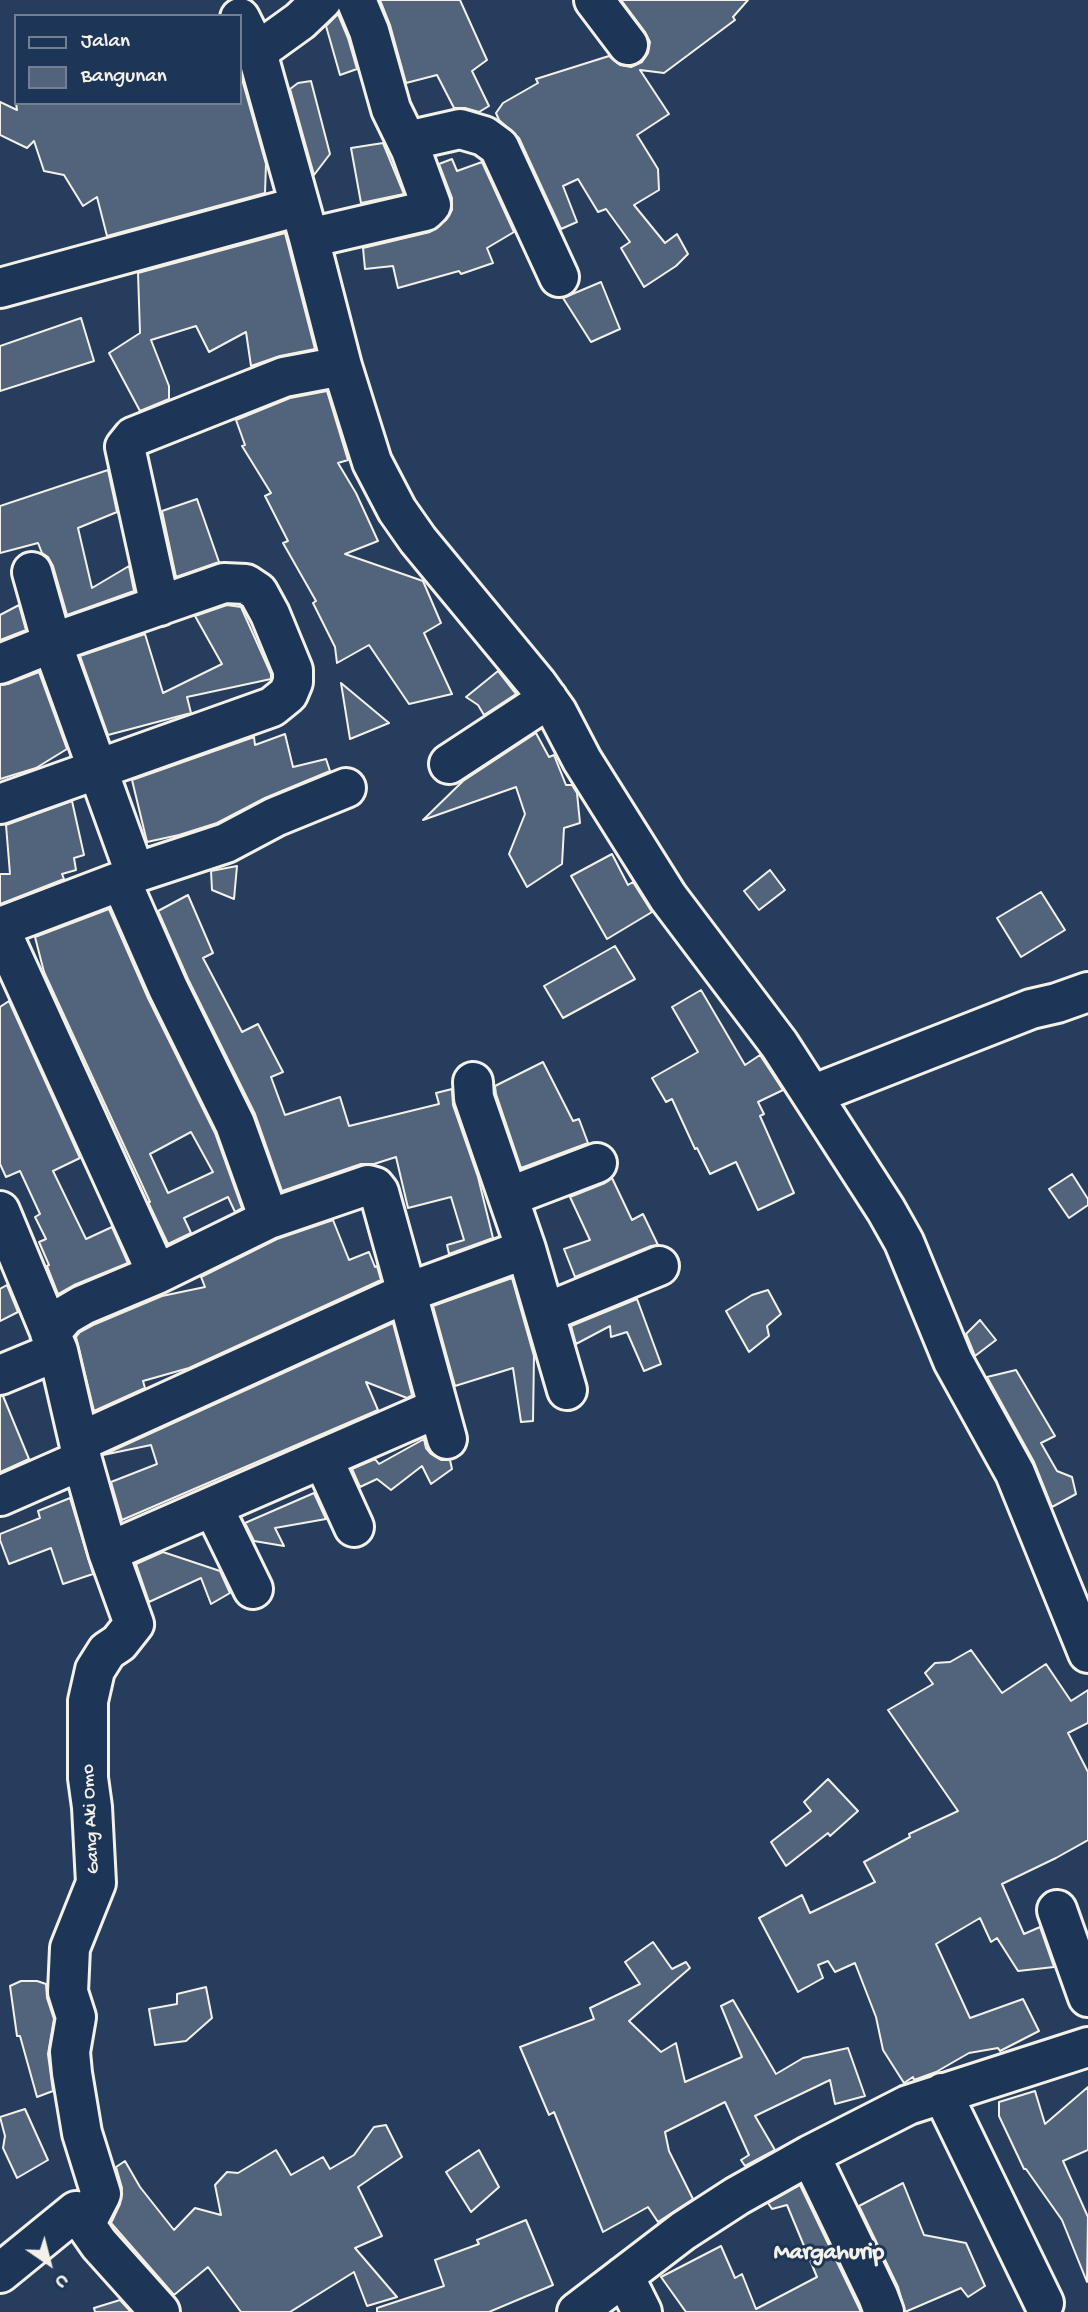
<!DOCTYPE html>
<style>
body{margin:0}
#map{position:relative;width:1088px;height:2312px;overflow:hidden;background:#263d5d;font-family:"Gochi Hand",sans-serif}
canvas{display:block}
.legend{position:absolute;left:14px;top:14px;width:228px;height:91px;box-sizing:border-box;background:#1d3557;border:2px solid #738091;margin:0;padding:9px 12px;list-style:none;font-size:21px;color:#f4f1e8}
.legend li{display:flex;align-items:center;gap:14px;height:35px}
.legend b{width:35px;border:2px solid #738091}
.north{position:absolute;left:14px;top:2228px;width:70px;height:70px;-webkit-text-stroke:5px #1d3557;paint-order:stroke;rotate:145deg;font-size:19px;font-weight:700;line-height:28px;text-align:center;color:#f4f1e8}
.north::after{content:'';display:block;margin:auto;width:24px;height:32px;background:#f4f1e8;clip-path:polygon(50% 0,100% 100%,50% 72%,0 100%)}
</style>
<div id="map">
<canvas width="1088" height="2312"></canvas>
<ul class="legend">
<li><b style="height:9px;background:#1d3557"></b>Jalan</li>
<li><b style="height:19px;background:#52647b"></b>Bangunan</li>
</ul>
<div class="north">U</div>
</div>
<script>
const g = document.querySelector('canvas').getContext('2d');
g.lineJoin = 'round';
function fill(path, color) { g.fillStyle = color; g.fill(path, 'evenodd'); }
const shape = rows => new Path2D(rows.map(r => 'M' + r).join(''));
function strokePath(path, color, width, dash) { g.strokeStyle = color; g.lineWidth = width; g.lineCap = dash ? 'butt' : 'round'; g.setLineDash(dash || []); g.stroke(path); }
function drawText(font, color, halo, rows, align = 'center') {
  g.font = font + ' "Gochi Hand",sans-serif'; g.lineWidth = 6; g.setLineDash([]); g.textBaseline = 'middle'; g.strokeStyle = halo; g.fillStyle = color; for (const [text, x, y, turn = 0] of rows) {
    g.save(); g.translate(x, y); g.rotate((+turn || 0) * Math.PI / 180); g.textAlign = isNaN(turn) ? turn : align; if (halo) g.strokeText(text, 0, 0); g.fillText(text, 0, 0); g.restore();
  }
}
const building = shape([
 [380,0,460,0,487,60,472,71,489,106,479,112,465,108,454,108,437,75,406,83,390,25,380,0],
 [621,0,748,0,733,17,735,20,664,73,640,70,669,114,637,135,658,169,659,190,634,205,665,243,677,234,688,254,676,266,644,287,621,248,630,242,606,209,598,212,578,179,563,186,577,222,561,229,519,138,499,120,496,113,503,103,538,83,536,79,609,56,620,65,631,67,642,62,648,53,650,42,645,32,621,0],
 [338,14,348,38,357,69,340,75,326,26,338,14],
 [240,72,266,164,265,193,107,236,97,197,83,206,64,175,44,171,34,141,27,148,0,135,0,102,17,110,16,103,240,103,240,72],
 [311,81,330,154,314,175,290,89,298,83,311,81],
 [383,143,404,194,361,203,351,148,383,143],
 [452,159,457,171,482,162,514,232,487,248,493,263,461,274,459,271,398,288,393,266,365,269,363,248,430,232,446,220,452,210,452,198,439,164,452,159],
 [285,233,315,349,280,356,251,366,246,332,209,352,196,326,151,340,169,386,169,399,140,411,109,353,140,333,138,273,285,233],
 [601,282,620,329,591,342,563,298,601,282],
 [81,318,94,361,0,391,0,346,81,318],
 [327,391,348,460,338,463,356,493,378,541,345,554,423,581,441,623,424,633,452,694,409,704,369,645,337,663,335,647,313,603,316,601,283,543,288,541,265,496,271,493,242,446,245,445,236,420,290,398,327,391],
 [108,470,117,512,78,528,92,588,129,566,134,591,67,615,53,566,48,557,42,553,38,543,0,553,0,506,108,470],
 [197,499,219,562,176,577,162,511,197,499],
 [19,605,26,630,0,640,0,615,19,605],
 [227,605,241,607,271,674,271,679,187,697,191,713,108,735,80,656,145,634,163,693,222,664,195,616,227,605],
 [498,671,516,694,484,715,478,705,466,697,498,671],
 [39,672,67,749,36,768,0,779,0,685,8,684,39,672],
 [341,683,389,723,350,739,341,683],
 [536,733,549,757,554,755,566,785,572,785,577,793,580,823,564,828,562,864,527,887,509,854,525,814,516,787,423,820,463,781,536,733],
 [285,734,293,767,326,759,330,771,265,798,217,823,179,835,147,842,132,780,254,737,255,745,285,734],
 [72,801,84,855,74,858,76,870,62,874,64,879,0,904,0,874,10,874,6,825,72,801],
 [612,854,628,885,633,882,652,912,607,939,571,876,612,854],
 [237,866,234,899,212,890,211,871,237,866],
 [770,870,785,890,759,910,744,891,770,870],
 [1041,892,1065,930,1021,957,997,918,1041,892],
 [188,895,213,953,203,958,242,1032,258,1024,283,1072,271,1077,285,1115,340,1097,349,1126,439,1104,436,1093,452,1089,453,1105,478,1177,493,1238,449,1254,447,1245,464,1240,451,1197,408,1208,396,1157,374,1164,361,1164,282,1191,255,1114,188,979,158,911,188,895],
 [109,909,148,998,215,1133,242,1208,235,1212,228,1197,184,1218,191,1233,168,1244,148,1202,150,1202,44,972,35,937,109,909],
 [191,1132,213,1172,168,1193,150,1154,191,1132],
 [615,946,635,979,563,1018,544,986,615,946],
 [701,990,745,1065,760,1055,783,1090,758,1102,764,1114,760,1116,794,1193,758,1210,736,1162,710,1174,697,1148,695,1149,672,1099,666,1102,652,1078,698,1052,672,1007,701,990],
 [9,1001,80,1158,53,1171,86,1239,112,1227,128,1263,74,1285,58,1294,47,1266,49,1265,39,1242,46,1239,35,1217,40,1214,20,1171,6,1177,0,1164,0,1007,9,1001],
 [543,1062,573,1121,579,1119,588,1143,521,1168,496,1094,495,1086,543,1062],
 [1072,1174,1088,1199,1088,1205,1069,1218,1049,1189,1072,1174],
 [612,1178,632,1220,643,1214,658,1245,651,1246,575,1277,564,1249,590,1240,570,1197,605,1183,612,1178],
 [333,1220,349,1260,369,1252,375,1267,377,1266,381,1280,189,1368,143,1381,145,1388,94,1411,76,1337,80,1332,93,1325,162,1296,205,1287,201,1277,277,1239,333,1220],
 [512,1278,534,1356,533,1421,521,1422,513,1368,455,1386,433,1306,512,1278],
 [7,1285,18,1312,0,1321,0,1289,7,1285],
 [768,1290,781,1314,767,1326,769,1336,749,1352,726,1311,752,1295,768,1290],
 [637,1299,661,1364,644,1371,627,1332,611,1337,610,1326,576,1344,571,1326,637,1299],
 [980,1320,996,1340,975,1356,966,1334,980,1320],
 [393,1323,412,1395,407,1398,366,1382,378,1410,122,1520,111,1482,157,1464,151,1445,103,1455,393,1323],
 [1016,1370,1055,1436,1041,1443,1057,1471,1072,1477,1076,1494,1052,1507,1034,1462,987,1377,1016,1370],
 [0,1396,3,1396,29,1459,0,1472,0,1396],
 [424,1439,426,1448,431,1454,441,1460,450,1460,452,1469,431,1484,422,1466,391,1490,377,1479,360,1487,352,1469,375,1459,379,1464,424,1439],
 [314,1493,326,1519,275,1528,284,1546,254,1541,245,1523,314,1493],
 [70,1498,93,1574,63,1584,51,1548,9,1564,0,1540,0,1534,40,1518,38,1511,70,1498],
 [163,1552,220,1571,230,1593,211,1604,201,1578,149,1602,136,1564,163,1552],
 [971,1650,1002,1693,1046,1664,1071,1701,1088,1690,1088,1723,1068,1733,1088,1772,1088,1840,1056,1858,1002,1884,1024,1934,1040,1927,1054,1967,1018,1971,997,1938,991,1942,980,1918,936,1944,970,2018,1023,1999,1039,2031,1000,2051,998,2048,969,2053,936,2072,914,2080,913,2077,904,2083,883,2050,876,2017,855,1963,835,1972,828,1961,818,1965,823,1978,798,1992,759,1918,802,1895,810,1913,875,1882,864,1862,910,1837,909,1834,958,1811,888,1710,933,1684,925,1673,935,1663,950,1662,971,1650],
 [828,1779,858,1811,830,1836,828,1833,786,1866,771,1842,811,1811,804,1802,828,1779],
 [653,1942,672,1969,686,1962,690,1968,629,2021,661,2052,676,2043,685,2082,742,2057,721,2006,733,2000,776,2074,803,2058,848,2048,865,2096,835,2104,830,2080,755,2116,775,2150,745,2166,741,2160,749,2155,725,2102,665,2132,669,2151,693,2199,658,2222,648,2207,603,2232,554,2112,549,2115,520,2047,594,2019,590,2008,640,1984,625,1962,653,1942],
 [21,1981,37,1981,46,1984,47,1998,54,2019,48,2054,53,2091,37,2097,20,2036,17,2036,10,1986,21,1981],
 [206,1987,212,2018,186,2041,155,2045,149,2009,177,2004,177,1994,206,1987],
 [1088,2087,1088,2150,1063,2161,1088,2217,1087,2282,1062,2220,1026,2169,1024,2169,999,2116,999,2102,1035,2091,1045,2124,1088,2087],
 [25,2109,48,2160,17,2178,3,2148,5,2136,0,2117,25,2109],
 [386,2125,402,2157,358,2187,382,2236,355,2248,397,2297,367,2306,354,2272,290,2312,241,2312,208,2267,174,2295,111,2223,120,2204,122,2188,116,2167,125,2161,140,2187,174,2230,195,2208,221,2215,215,2185,227,2172,238,2173,276,2150,291,2175,323,2157,330,2169,354,2155,374,2127,386,2125],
 [479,2150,499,2187,471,2212,446,2172,479,2150],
 [903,2183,924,2235,966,2243,985,2286,968,2297,961,2288,905,2312,898,2287,859,2206,903,2183],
 [800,2185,861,2312,686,2312,661,2277,721,2246,735,2278,742,2274,756,2309,817,2277,787,2205,772,2209,768,2203,800,2185],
 [526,2220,553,2285,489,2312,377,2312,377,2308,444,2286,435,2260,479,2244,477,2240,526,2220],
 [120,2300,131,2312,95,2312,94,2308,120,2300]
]);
fill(building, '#52647b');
strokePath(building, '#f4f1e8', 2);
const minor = shape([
 [594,0,628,45],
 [240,18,257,52,309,238,342,366,372,462,397,510,418,540,537,684,557,712,582,760,668,897,779,1044,886,1210,904,1242,953,1361,1015,1473,1088,1653],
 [257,52,300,21,322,0],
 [407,141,460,129,484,136,499,147,559,277],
 [309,238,425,211,431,205,411,150,391,109,369,31,356,0],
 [0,288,300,206],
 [160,606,125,447,133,437,284,377,342,366],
 [0,664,52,643,135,873],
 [449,764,548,699],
 [0,804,272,707,288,694,293,682,293,670,270,614,258,592,246,584,224,583,52,643,32,572],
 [121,881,168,988,235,1124,269,1219],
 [0,927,121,881,135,873,226,843,275,817,346,788],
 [0,929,157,1274],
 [473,1082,474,1098,526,1249,567,1390],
 [812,1095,1031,1009,1057,1003,1088,992],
 [508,1197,597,1163],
 [0,1211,58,1351,79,1442,82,1460,108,1552,134,1624,119,1643,107,1651,95,1670,88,1701,88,1778,92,1807,96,1883,70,1948,68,1992,76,2017,70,2052,72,2073,82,2133,101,2194,85,2225],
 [545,1313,659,1266],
 [50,1333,66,1315,83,1305,157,1274,269,1219,368,1185,375,1187,379,1192,397,1257,447,1439],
 [0,1375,58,1351],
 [79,1442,406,1293,526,1249],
 [323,1459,354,1527],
 [0,1496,82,1460],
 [213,1507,253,1589],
 [108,1552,438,1408],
 [1057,1910,1088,1997],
 [942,2093,1044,2303],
 [810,2155,878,2296,884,2312],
 [0,2273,76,2211,99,2244,160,2312],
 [624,2276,642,2312],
 [577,2312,683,2231,737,2196,810,2155,908,2105,1088,2047]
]);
strokePath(minor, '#f4f1e8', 44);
strokePath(minor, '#1d3557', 38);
drawText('19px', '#f4f1e8', '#1d3557', [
 ["Gang Aki Omo",92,1819,-93]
]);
drawText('bold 23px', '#f4f1e8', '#1d3557', [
 ["Margahurip",829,2254]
]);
</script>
